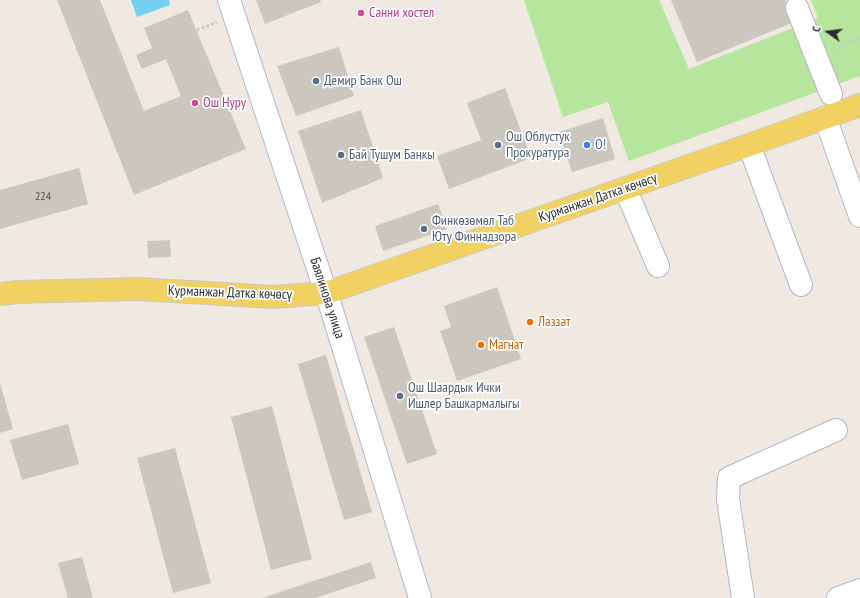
<!DOCTYPE html>
<meta charset="utf-8">
<style>
body{margin:0}
#map{position:relative;width:860px;height:598px;overflow:hidden;background:#efe9e1;font-family:"PT Sans Narrow",sans-serif}
canvas{display:block}
.north{position:absolute;left:808px;top:12px;width:40px;height:40px;-webkit-text-stroke:3px #fff;paint-order:stroke;rotate:284deg;font-size:11px;font-weight:700;line-height:16px;text-align:center;color:#2e2e2e}
.north::after{content:'';display:block;margin:auto;width:14px;height:18px;background:#2e2e2e;clip-path:polygon(50% 0,100% 100%,50% 72%,0 100%)}
</style>
<div id="map">
<canvas width="860" height="598"></canvas>
<div class="north">С</div>
</div>
<script>
const g = document.querySelector('canvas').getContext('2d');
g.lineJoin = 'round';
function fill(path, color) { g.fillStyle = color; g.fill(path, 'evenodd'); }
const shape = rows => new Path2D(rows.map(r => 'M' + r).join(''));
function strokePath(path, color, width, dash) { g.strokeStyle = color; g.lineWidth = width; g.lineCap = dash ? 'butt' : 'round'; g.setLineDash(dash || []); g.stroke(path); }
function drawText(font, color, halo, rows, align = 'center') {
  g.font = font + ' "PT Sans Narrow",sans-serif'; g.lineWidth = 3.5; g.setLineDash([]); g.textBaseline = 'middle'; g.strokeStyle = halo; g.fillStyle = color; for (const [text, x, y, turn = 0] of rows) {
    g.save(); g.translate(x, y); g.rotate((+turn || 0) * Math.PI / 180); g.textAlign = isNaN(turn) ? turn : align; if (halo) g.strokeText(text, 0, 0); g.fillText(text, 0, 0); g.restore();
  }
}
fill(shape([
 [524,0,659,0,689,69,818,18,811,0,860,0,860,76,629,161,608,102,563,117]
]), '#b6e59e');
fill(shape([
 [131,0,169,0,170,5,137,17]
]), '#75cff0');
fill(shape([
 [57,0,100,0,144,111,181,96,166,59,142,69,136,55,152,48,144,28,188,10,246,149,134,195],
 [256,0,320,0,321,2,265,24],
 [671,0,785,0,794,22,697,62],
 [339,47,354,96,296,116,277,66],
 [505,88,531,158,449,189,437,156,481,140,467,103],
 [361,110,383,178,322,203,298,131],
 [603,118,615,159,572,172,559,132],
 [79,168,88,204,0,229,0,190],
 [438,204,447,229,383,251,375,226],
 [170,240,171,257,148,258,147,241],
 [497,287,521,359,457,381,440,331,451,327,444,306],
 [394,327,437,454,407,464,364,337],
 [326,355,372,512,344,520,298,364],
 [0,383,13,429,0,433],
 [272,406,312,559,271,570,231,417],
 [68,424,79,464,22,480,10,440],
 [175,448,211,583,173,593,137,458],
 [82,557,93,598,68,598,58,563],
 [371,562,376,578,315,598,262,598]
]), '#cbc7bf');
const minor = shape([
 [229,0,333,314,420,598],
 [797,8,831,94],
 [825,117,860,216],
 [749,145,801,285],
 [625,188,658,266],
 [743,598,728,499,729,478,836,430],
 [838,598,860,590]
]);
const major = shape([
 [0,294,17,292,139,289,273,297,326,293,749,145,860,105]
]);
strokePath(minor, '#b4b7c1', 24);
strokePath(major, '#c9c9c9', 24);
strokePath(shape([
 [197,30,217,22],
 [833,49,860,39]
]), '#c9c9c9', 2.5, [3, 2]);
strokePath(minor, '#fff', 22);
strokePath(major, '#f2d163', 22);
for (const [x, y, r, color] of [
 [361,13,4,"#d1479c"],
 [316,81,4,"#5c6f8a"],
 [195,103,4,"#d1479c"],
 [498,145,4,"#5c6f8a"],
 [587,145,4,"#3f7fe0"],
 [341,155,4,"#5c6f8a"],
 [424,229,4,"#5c6f8a"],
 [530,322,4,"#e8710a"],
 [481,345,4,"#e8710a"],
 [400,396,4,"#5c6f8a"]
]) { const dot = new Path2D(); dot.arc(x, y, r, 0, 2 * Math.PI); g.fillStyle = color; g.fill(dot); strokePath(dot, '#fff', 1.5); }
drawText('12px', '#555452', null, [
 ["224",43,197]
]);
drawText('14px', '#b23c85', '#fff', [
 ["Санни хостел",369,13],
 ["Ош Нуру",203,103]
], 'left');
drawText('14px', '#4e5e75', '#fff', [
 ["Демир Банк Ош",324,81],
 ["Ош Облустук",506,137],
 ["Прокуратура",506,153],
 ["Бай Тушум Банкы",349,155],
 ["Финкөзөмөл Таб",432,221],
 ["Юту Финнадзора",432,237],
 ["Ош Шаардык Ички",408,388],
 ["Ишлер Башкармалыгы",408,404]
], 'left');
drawText('14px', '#366cbe', '#fff', [
 ["О!",595,145]
], 'left');
drawText('14px', '#2e2e2e', '#fff', [
 ["Курманжан Датка көчөсү",598,198,-19],
 ["Курманжан Датка көчөсү",230,293,2],
 ["Баялинова улица",327,298,72]
]);
drawText('14px', '#c56008', '#fff', [
 ["Лаззат",538,322],
 ["Магнат",489,345]
], 'left');
</script>
